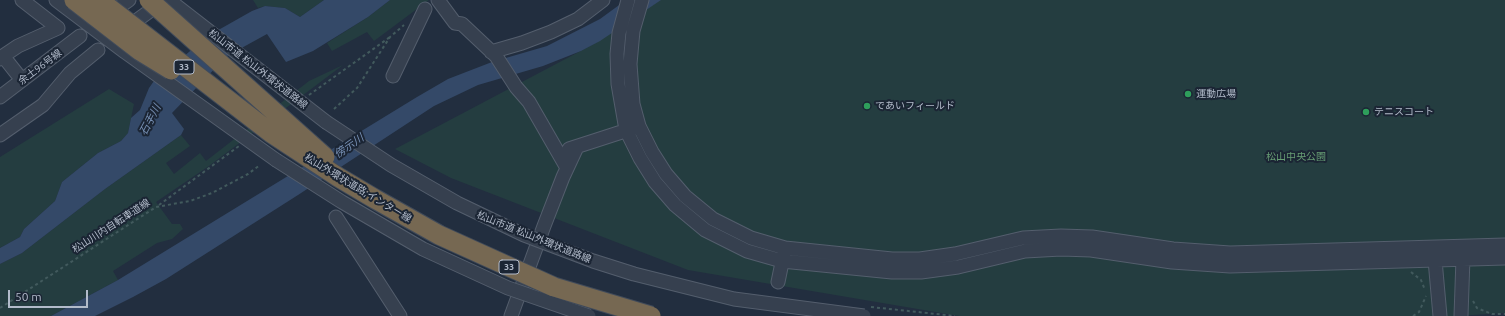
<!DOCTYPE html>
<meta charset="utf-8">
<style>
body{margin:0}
#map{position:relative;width:1505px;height:316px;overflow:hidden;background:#222e3f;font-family:Ubuntu,sans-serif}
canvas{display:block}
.scale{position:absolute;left:8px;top:290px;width:80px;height:18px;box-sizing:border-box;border:2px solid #b2bbca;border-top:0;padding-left:5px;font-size:12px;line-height:14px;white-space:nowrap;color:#b2bbca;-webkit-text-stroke:3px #1b2534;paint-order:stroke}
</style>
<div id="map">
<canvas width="1505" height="316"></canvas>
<div class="scale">50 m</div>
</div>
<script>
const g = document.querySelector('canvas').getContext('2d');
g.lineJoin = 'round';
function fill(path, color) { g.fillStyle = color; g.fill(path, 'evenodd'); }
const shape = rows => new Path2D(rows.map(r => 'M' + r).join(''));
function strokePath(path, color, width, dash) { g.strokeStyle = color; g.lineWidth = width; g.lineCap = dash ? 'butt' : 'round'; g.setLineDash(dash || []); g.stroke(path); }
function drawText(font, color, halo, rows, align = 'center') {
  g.font = font + ' Ubuntu,"Noto Sans JP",sans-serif'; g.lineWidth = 4; g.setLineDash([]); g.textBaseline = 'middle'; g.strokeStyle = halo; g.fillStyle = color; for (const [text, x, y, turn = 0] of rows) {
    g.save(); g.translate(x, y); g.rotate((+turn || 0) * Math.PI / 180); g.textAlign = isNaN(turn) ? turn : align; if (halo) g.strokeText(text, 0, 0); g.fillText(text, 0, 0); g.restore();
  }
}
fill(shape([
 [253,0,324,0,300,17,285,8,265,6,258,8],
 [390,0,429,0,374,41,367,32,332,51,327,43,368,17],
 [660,0,1505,0,1505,313,1457,316,959,316,688,270,451,178,395,149,592,45],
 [343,65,209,166,156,202,172,224,180,224,183,229,172,239,157,243,113,271,118,280,51,316,0,316,0,264,22,253,105,189,181,135,190,146,166,163,174,174,200,153,206,161,309,81],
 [109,89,134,104,128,133,121,141,98,153,62,182,55,201,24,229,20,237,0,248,0,157]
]), '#243d40');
fill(shape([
 [324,0,390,0,368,17,313,51,286,62,267,34,227,56,172,113,184,129,181,135,105,189,22,253,0,264,0,248,20,237,24,229,55,201,62,182,98,153,121,141,128,133,131,118,140,110,149,88,161,71,173,66,206,37,252,11,265,6,285,8,300,17],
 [626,0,661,0,600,41,581,51,543,66,478,85,434,106,298,195,166,279,133,297,95,316,51,316,118,280,417,97,448,79,492,62,547,46,600,19]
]), '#344968');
const minor = shape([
 [56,0,125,52,276,160],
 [169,0,326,122],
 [438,0,455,23,462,24,496,56,516,87,529,102,567,168],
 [628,0,619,33,617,54,618,84,626,130,640,158,655,182,675,205,705,230,747,251,782,261,892,272,921,272,958,267,1025,251,1061,249,1091,250,1172,262,1230,266,1505,258],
 [642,0,633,31,630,64,633,104,639,126,652,152,666,174,685,196,713,219,751,238,785,248,892,259,920,259,955,254,1023,238,1061,236,1092,237,1173,249,1230,253,1505,245],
 [108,15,129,0],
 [125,29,162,2],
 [491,52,522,43,551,32,578,19,603,0],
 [3,56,18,46,58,28,22,0],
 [0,59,3,56,22,80],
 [393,76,425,9],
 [0,97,80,36],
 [0,135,43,105,70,73,98,50],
 [569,149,634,128],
 [336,217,400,316],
 [1457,252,1463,258,1461,316],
 [1439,254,1435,260,1440,316],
 [778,282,784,253],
 [511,316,544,226,563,177,577,147]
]);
strokePath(minor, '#545e6d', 15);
strokePath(shape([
 [309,95,390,37],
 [334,109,357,88,390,37,404,25],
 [159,205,239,146],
 [1411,272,1421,280,1425,290],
 [1473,301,1477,308,1492,314,1505,314],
 [0,308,156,207,190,201,212,193,248,174,260,165],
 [1413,316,1419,312,1426,296]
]), '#425a5d', 2, [3, 3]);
strokePath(minor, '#36404f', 13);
const minorBridge = shape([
 [326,122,391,165,457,203,524,235,593,261,634,274,734,299,864,316],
 [276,160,342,202,423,249,508,288,589,316]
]);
const highwayBridge = shape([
 [74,0,140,51,171,70],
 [99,0,271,133,338,177,375,199,439,235,554,287,651,316],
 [149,0,325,157]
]);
strokePath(minorBridge, '#545e6d', 15, []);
strokePath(highwayBridge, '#414b5a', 21, []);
strokePath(shape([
 [871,307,955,316]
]), '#425a5d', 2, [3, 3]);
strokePath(minorBridge, '#36404f', 13);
strokePath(highwayBridge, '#766852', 19);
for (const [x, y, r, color] of [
 [1188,94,4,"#2e9e5b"],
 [867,106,4,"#2e9e5b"],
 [1366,112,4,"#2e9e5b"]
]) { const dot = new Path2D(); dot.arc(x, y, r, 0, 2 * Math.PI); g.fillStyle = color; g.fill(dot); strokePath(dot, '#1b2534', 1.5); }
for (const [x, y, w] of [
 [184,67,20],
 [509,267,20]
]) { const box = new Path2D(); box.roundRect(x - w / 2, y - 7, w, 14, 3); g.fillStyle = '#1b2534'; g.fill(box); strokePath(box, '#b2bbca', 1); }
drawText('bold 9px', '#b2bbca', null, [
 ["33",184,67],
 ["33",509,267]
]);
drawText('10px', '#b2bbca', '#1b2534', [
 ["余土96号線",40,67,-37],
 ["松山市道 松山外環状道路線",258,69,38],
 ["松山外環状道路;インター線",358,188,31],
 ["松山川内自転車道線",111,226,-33],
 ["松山市道 松山外環状道路線",534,237,22]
]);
drawText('10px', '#b2bbca', '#1b2534', [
 ["運動広場",1196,94],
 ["であいフィールド",875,106],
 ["テニスコート",1374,112]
], 'left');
drawText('10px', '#679d74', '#1b2534', [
 ["松山中央公園",1296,157]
]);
drawText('italic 11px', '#7790b4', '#1b2534', [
 ["石手川",150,120,-62],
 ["傍示川",349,146,-35]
]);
</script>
